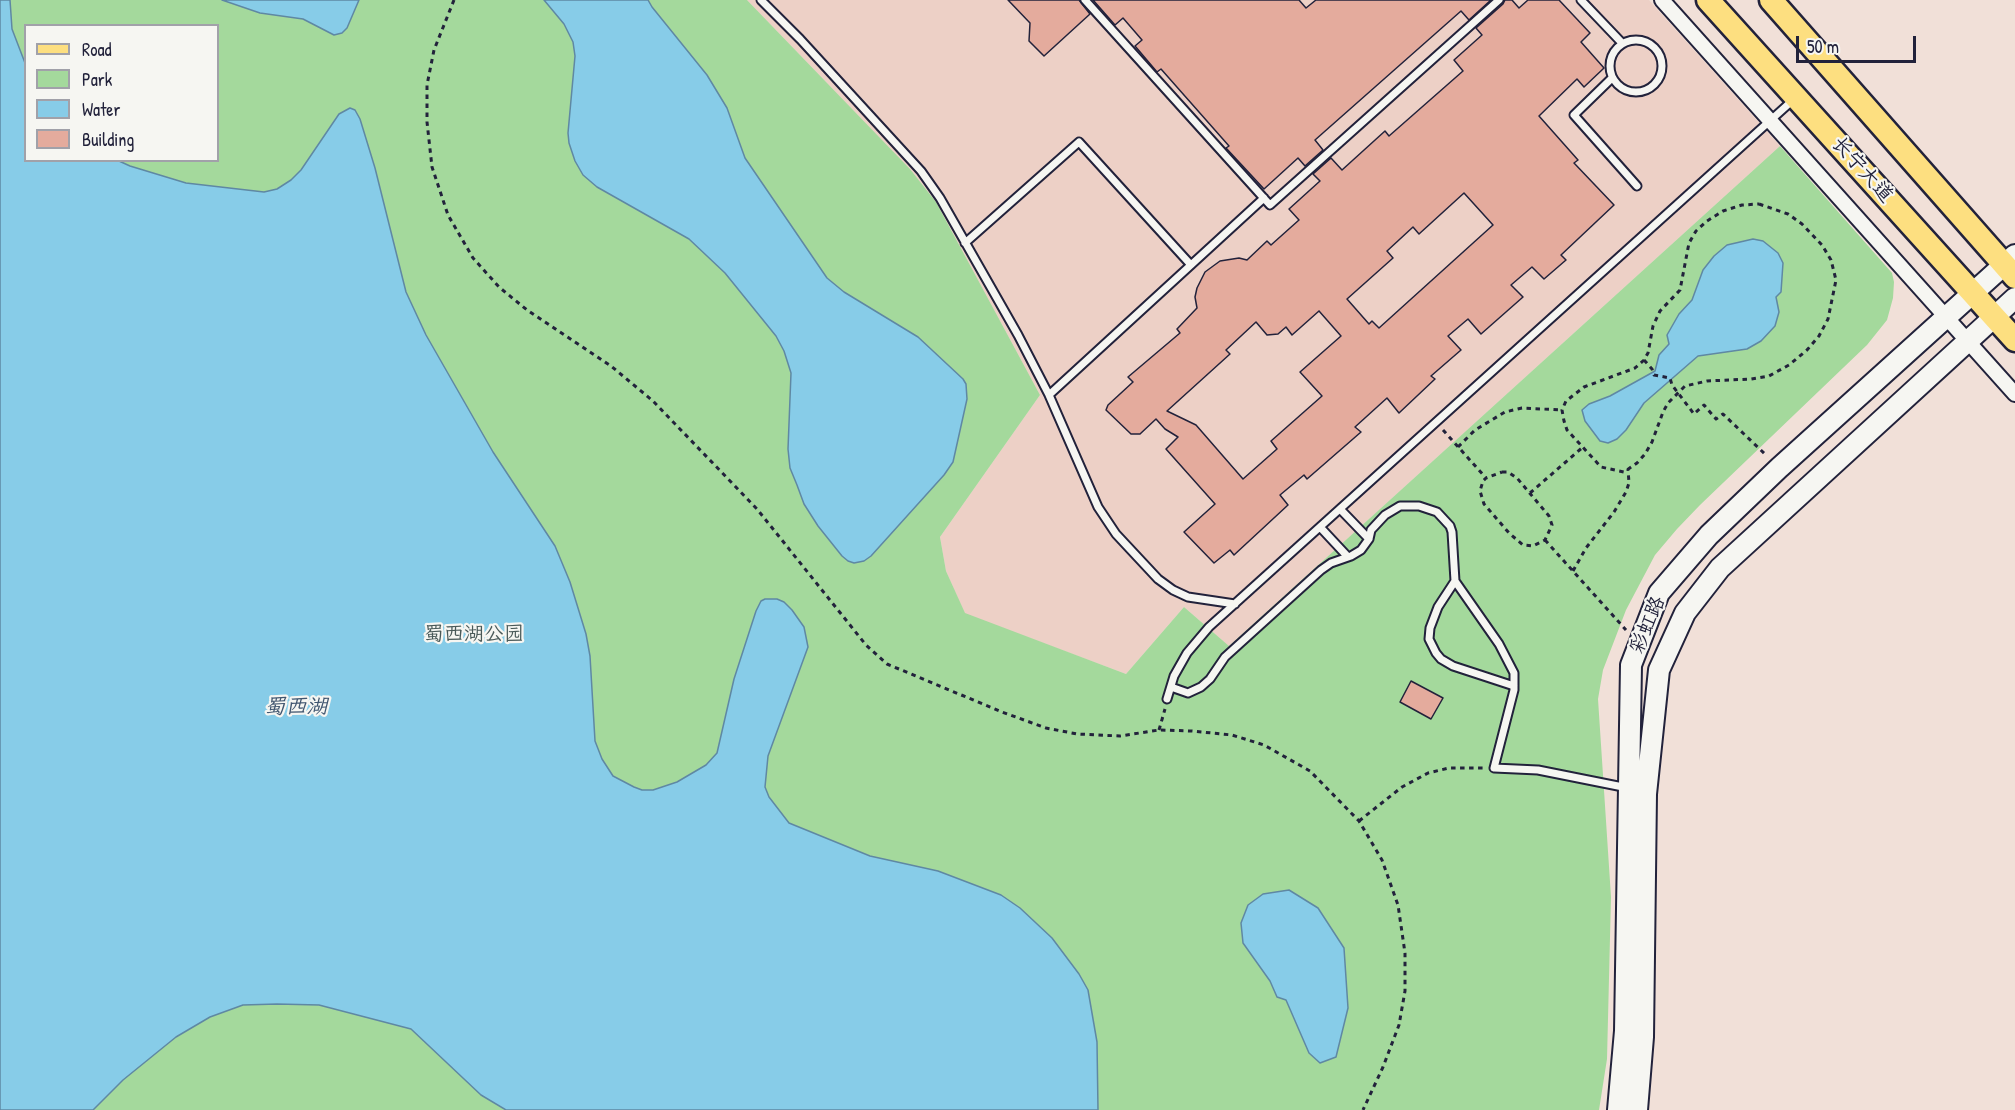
<!DOCTYPE html>
<meta charset="utf-8">
<style>
body{margin:0}
#map{position:relative;width:2015px;height:1110px;overflow:hidden;background:#f1e0d8;font-family:"Patrick Hand",sans-serif}
canvas{display:block}
.legend{position:absolute;left:24px;top:24px;width:195px;height:138px;box-sizing:border-box;background:#f6f6f2;border:2px solid #a1a1a9;margin:0;padding:8px 10px;list-style:none;font-size:18px;color:#22223b}
.legend li{display:flex;align-items:center;gap:12px;height:30px}
.legend b{width:30px;border:2px solid #a1a1a9}
.scale{position:absolute;left:1796px;top:36px;width:120px;height:27px;box-sizing:border-box;border:3px solid #22223b;border-top:0;padding-left:8px;font-size:18px;line-height:21px;white-space:nowrap;color:#22223b;-webkit-text-stroke:4px #f6f6f2;paint-order:stroke}
</style>
<div id="map">
<canvas width="2015" height="1110"></canvas>
<ul class="legend">
<li><b style="height:8px;background:#fddf80"></b>Road</li>
<li><b style="height:16px;background:#a4d99c"></b>Park</li>
<li><b style="height:16px;background:#87cce8"></b>Water</li>
<li><b style="height:16px;background:#e4ab9d"></b>Building</li>
</ul>
<div class="scale">50 m</div>
</div>
<script>
const g = document.querySelector('canvas').getContext('2d');
g.lineJoin = 'round';
function fill(path, color) { g.fillStyle = color; g.fill(path, 'evenodd'); }
const shape = rows => new Path2D(rows.map(r => 'M' + r).join(''));
function strokePath(path, color, width, dash) { g.strokeStyle = color; g.lineWidth = width; g.lineCap = dash ? 'butt' : 'round'; g.setLineDash(dash || []); g.stroke(path); }
function drawText(font, color, halo, rows, align = 'center') {
  g.font = font + ' "Patrick Hand","LXGW WenKai TC",sans-serif'; g.lineWidth = 4.5; g.setLineDash([]); g.textBaseline = 'middle'; g.strokeStyle = halo; g.fillStyle = color; for (const [text, x, y, turn = 0] of rows) {
    g.save(); g.translate(x, y); g.rotate((+turn || 0) * Math.PI / 180); g.textAlign = isNaN(turn) ? turn : align; if (halo) g.strokeText(text, 0, 0); g.fillText(text, 0, 0); g.restore();
  }
}
fill(shape([
 [747,0,1649,0,1780,146,1229,646,1184,607,1126,674,965,614,946,571,940,537,1040,395,936,202,910,169]
]), '#edd0c6');
fill(shape([
 [0,0,747,0,910,169,936,202,1040,395,940,537,946,571,965,613,1126,674,1184,607,1229,646,1780,146,1892,273,1894,282,1893,298,1887,320,1867,345,1700,505,1677,529,1655,555,1626,610,1603,670,1598,699,1611,897,1607,1059,1599,1110,0,1110],
 [26,26,218,26,218,160,26,160]
]), '#a4d99c');
const water = shape([
 [0,0,10,0,12,29,25,63,26,160,119,161,130,166,186,183,264,192,277,189,291,180,301,170,339,114,350,108,355,110,360,119,375,168,406,292,426,335,493,452,555,546,570,582,586,634,590,656,595,741,602,759,613,776,634,787,642,790,653,790,677,782,706,765,717,753,734,679,756,611,761,601,765,599,777,599,784,602,792,610,804,627,808,647,768,756,765,787,769,797,789,823,870,856,938,871,1001,895,1020,908,1052,938,1079,974,1088,990,1097,1042,1098,1110,506,1110,481,1095,411,1029,319,1005,277,1004,243,1005,210,1017,176,1037,123,1080,93,1110,0,1110,0,0],
 [222,0,359,0,347,28,342,33,334,35,303,19,260,13,222,0],
 [544,0,648,0,652,7,707,75,727,108,745,158,827,278,844,292,918,337,963,379,966,384,967,399,953,462,944,475,871,556,864,561,854,563,848,561,842,556,818,526,804,504,797,485,790,468,788,449,791,373,784,351,776,336,725,273,689,239,597,187,583,175,575,161,569,143,568,133,575,56,573,42,564,24,544,0],
 [1753,239,1763,241,1778,253,1783,263,1781,292,1776,297,1779,312,1775,326,1761,341,1747,349,1698,356,1644,403,1626,430,1617,439,1608,443,1600,441,1585,421,1582,410,1589,404,1610,396,1655,371,1659,355,1669,344,1667,335,1679,314,1692,300,1703,270,1714,256,1727,245,1753,239],
 [1289,890,1318,908,1344,948,1348,1008,1336,1057,1320,1063,1309,1053,1286,1000,1277,997,1270,981,1243,943,1241,923,1248,905,1263,894,1289,890]
]);
fill(water, '#87cce8');
strokePath(water, '#5f88a3', 1.5);
const building = shape([
 [1008,0,1079,0,1090,14,1044,56,1029,41,1030,23,1008,0],
 [1093,0,1299,0,1306,8,1316,0,1491,0,1469,20,1461,11,1315,140,1323,150,1305,166,1298,158,1264,189,1226,148,1229,146,1161,69,1157,72,1135,46,1142,40,1123,18,1115,25,1093,0],
 [1505,0,1512,0,1519,8,1528,0,1559,0,1590,33,1581,42,1604,68,1584,87,1577,79,1539,116,1578,160,1574,163,1614,205,1561,255,1566,260,1544,279,1532,267,1511,285,1523,297,1481,334,1468,319,1448,336,1461,350,1431,376,1435,379,1399,413,1387,398,1355,427,1361,432,1307,479,1304,475,1280,495,1288,505,1234,555,1230,550,1214,563,1184,532,1215,504,1166,449,1178,437,1165,429,1156,419,1140,434,1131,434,1106,410,1108,405,1133,382,1128,377,1180,333,1177,329,1197,308,1195,297,1197,288,1205,272,1220,261,1239,258,1247,260,1267,241,1271,245,1299,220,1289,209,1320,181,1313,174,1331,158,1342,170,1385,131,1389,136,1463,71,1454,60,1482,35,1476,28,1503,4,1505,0],
 [1464,193,1493,225,1379,328,1372,321,1369,324,1347,299,1393,258,1387,251,1413,227,1419,234,1464,193],
 [1319,311,1341,336,1300,372,1322,396,1271,441,1277,449,1243,479,1196,425,1167,411,1230,354,1226,350,1256,322,1267,335,1278,334,1286,327,1292,335,1319,311],
 [1411,681,1443,698,1431,719,1400,702,1411,681]
]);
fill(building, '#e4ab9d');
strokePath(building, '#22223b', 1.5);
const service = shape([
 [761,0,800,39,921,171,940,198,1018,335,1049,395],
 [1085,0,1270,205,1499,0],
 [1581,0,1622,43],
 '1610 66a26 26 0 1 1 52 0a26 26 0 1 1-52 0Z',
 [1612,78,1574,115,1637,186],
 [965,243,1079,142,1191,265],
 [1340,509,1369,539],
 [1320,527,1348,557],
 [1455,581,1438,607,1430,628,1429,639,1436,653,1441,659,1453,666,1514,686],
 [1235,604,1188,597,1173,590,1158,579,1116,534,1098,507,1049,395,1264,198],
 [1171,687,1188,693,1201,687,1210,679,1225,657,1321,570,1331,563,1351,556,1361,550,1369,539,1371,530,1385,515,1400,506,1419,506,1437,512,1450,526,1452,532,1455,581,1499,644,1514,673,1514,690,1494,768,1538,770,1628,788],
 [1167,699,1174,676,1187,653,1209,627,1793,100]
]);
const minor = shape([
 [1662,0,2015,394]
]);
const secondary = shape([
 [1618,1110,1625,1031,1631,665,1659,593,1709,535,1779,468,2015,255],
 [1637,1110,1643,1037,1646,794,1659,670,1685,613,1720,568,2015,298]
]);
const primary = shape([
 [1708,0,2015,340],
 [1771,0,2015,277]
]);
strokePath(service, '#22223b', 11);
strokePath(minor, '#22223b', 18);
strokePath(secondary, '#22223b', 24);
strokePath(primary, '#22223b', 27);
strokePath(shape([
 [454,0,434,50,427,85,427,122,432,167,448,215,473,258,499,287,527,310,611,366,653,401,757,509,866,645,887,664,1002,712,1046,728,1077,734,1120,736,1159,730,1192,731,1232,735,1264,745,1310,771,1359,821,1382,860,1398,905,1405,953,1405,991,1399,1025,1383,1067,1363,1110],
 [1759,204,1788,214,1802,224,1822,245,1831,260,1836,280,1828,319,1819,336,1807,350,1789,365,1769,376,1751,379,1707,381,1685,386,1668,403,1663,412,1652,442,1645,454,1637,463,1624,472,1601,467,1567,430,1564,421,1562,410,1566,401,1584,387,1635,368,1644,360,1648,353,1653,326,1660,311,1680,290,1689,243,1696,231,1707,221,1723,211,1742,205,1759,204],
 [1644,360,1652,369,1654,375,1670,378,1672,385,1694,414,1704,405,1716,419,1723,414,1767,456],
 [1443,430,1486,478],
 [1458,447,1475,430,1505,412,1522,408,1562,410],
 [1502,472,1508,472,1517,478,1549,516,1552,525,1545,540,1533,546,1523,545,1509,533,1484,504,1480,491,1483,481,1486,478,1502,472],
 [1530,493,1583,447],
 [1545,540,1626,630],
 [1573,571,1586,548,1614,512,1626,492,1629,483,1628,469],
 [1159,730,1165,709],
 [1359,821,1402,787,1428,773,1449,768,1483,768]
]), '#22223b', 3, [4.5, 4.5]);
strokePath(service, '#f6f6f2', 7);
strokePath(minor, '#f6f6f2', 14);
strokePath(secondary, '#f6f6f2', 20);
strokePath(primary, '#fddf80', 22);
drawText('20px', '#22223b', '#f6f6f2', [
 ["长宁大道",1862,170,48],
 ["彩虹路",1648,625,-67]
]);
drawText('20px', '#495958', '#f6f6f2', [
 ["蜀西湖公园",474,635]
]);
drawText('italic 21px', '#40556f', '#f6f6f2', [
 ["蜀西湖",296,707]
]);
</script>
